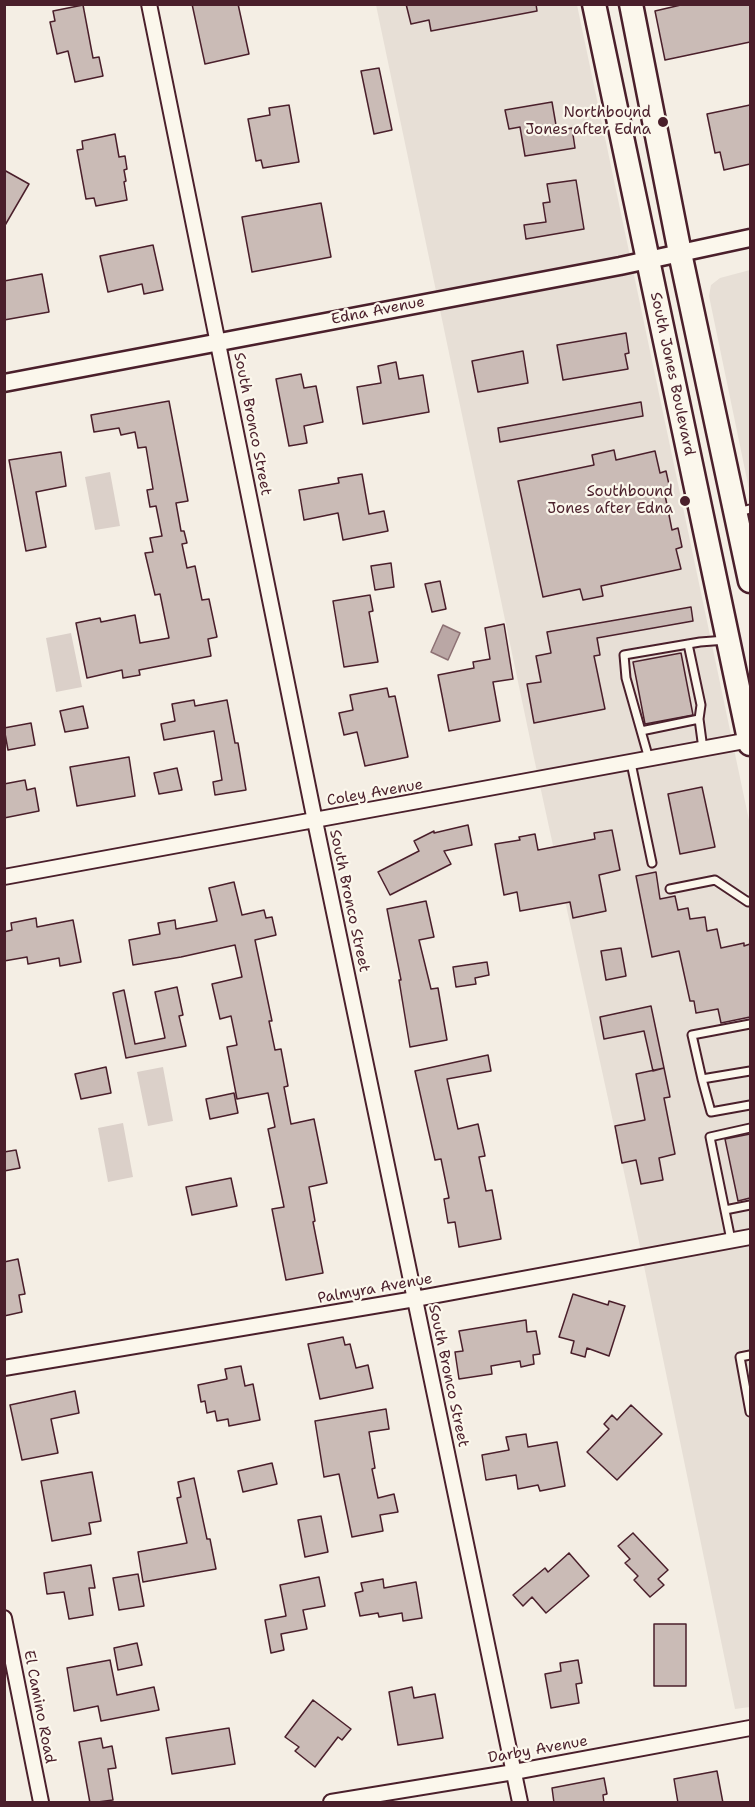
<!DOCTYPE html>
<style>
body{margin:0}
#map{position:relative;width:755px;height:1807px;overflow:hidden;background:#f4eee4;font-family:"Shantell Sans",sans-serif}
canvas{display:block}
.frame{position:absolute;inset:0;border:6px solid #4a1f2b;pointer-events:none}
</style>
<div id="map">
<canvas width="755" height="1807"></canvas>
<div class="frame"></div>
</div>
<script>
const g = document.querySelector('canvas').getContext('2d');
g.lineJoin = 'round';
function fill(path, color) { g.fillStyle = color; g.fill(path, 'evenodd'); }
const shape = rows => new Path2D(rows.map(r => 'M' + r).join(''));
function strokePath(path, color, width, dash) { g.strokeStyle = color; g.lineWidth = width; g.lineCap = dash ? 'butt' : 'round'; g.setLineDash(dash || []); g.stroke(path); }
function drawText(font, color, halo, rows, align = 'center') {
  g.font = font + ' "Shantell Sans",sans-serif'; g.lineWidth = 4.5; g.setLineDash([]); g.textBaseline = 'middle'; g.strokeStyle = halo; g.fillStyle = color; for (const [text, x, y, turn = 0] of rows) {
    g.save(); g.translate(x, y); g.rotate((+turn || 0) * Math.PI / 180); g.textAlign = isNaN(turn) ? turn : align; if (halo) g.strokeText(text, 0, 0); g.fillText(text, 0, 0); g.restore();
  }
}
fill(shape([
 [376,5,577,5,750,825,750,1707,735,1709,637,1232,534,758],
 [750,270,750,494,709,296,711,285,720,278]
]), '#e7dfd6');
fill(shape([
 [110,472,120,526,95,530,85,477],
 [71,633,82,687,56,692,46,638],
 [163,1067,173,1121,148,1126,137,1072],
 [123,1123,133,1177,108,1182,98,1128]
]), '#dbd0c9');
const water = shape([
 [443,625,460,633,448,660,431,652,443,625]
]);
fill(water, '#baa7a5');
strokePath(water, '#8d7174', 1.5);
const building = shape([
 [192,4,238,4,249,54,205,64,192,4],
 [406,4,536,4,537,11,431,31,429,20,411,24,406,4],
 [685,4,750,4,750,42,665,60,655,11,685,4],
 [83,5,93,58,99,57,103,76,75,82,68,51,57,54,50,22,55,21,53,11,83,5],
 [379,68,392,130,374,134,361,71,379,68],
 [552,102,557,131,572,128,575,148,525,156,520,127,509,129,505,110,552,102],
 [289,105,299,162,263,168,261,160,256,161,248,119,270,115,269,108,289,105],
 [750,105,750,164,724,170,720,152,715,153,707,114,750,105],
 [115,134,119,157,125,156,127,169,124,170,126,181,124,182,127,200,96,206,94,198,86,199,77,150,83,149,82,141,115,134],
 [4,170,29,184,4,227,4,170],
 [576,180,584,229,526,239,524,225,546,222,543,203,550,202,547,184,576,180],
 [321,203,331,257,252,272,242,217,321,203],
 [153,245,163,290,144,294,142,284,108,292,100,256,153,245],
 [42,274,49,312,4,320,4,281,42,274],
 [626,333,629,353,625,354,628,369,563,380,557,345,626,333],
 [523,351,528,383,478,392,472,361,523,351],
 [396,362,399,379,423,375,429,412,363,424,357,387,381,383,378,366,396,362],
 [301,374,304,388,316,386,323,422,304,426,307,443,289,446,276,379,301,374],
 [169,401,188,501,176,503,181,531,184,531,187,543,182,544,187,568,195,566,202,600,209,599,217,637,208,639,211,656,139,670,140,675,123,678,122,670,87,678,76,623,100,618,101,622,135,615,140,643,169,638,160,594,155,595,145,553,153,552,150,538,162,536,156,506,150,507,147,490,153,489,146,447,138,448,135,432,121,435,119,428,94,432,91,415,169,401],
 [641,402,643,416,500,442,498,428,641,402],
 [614,450,616,460,655,451,660,473,666,471,670,489,664,490,672,530,678,528,682,547,676,549,681,569,601,586,603,596,583,600,580,589,543,597,518,481,594,465,592,455,614,450],
 [61,452,66,486,36,492,46,547,26,551,9,460,61,452],
 [362,474,369,514,384,511,388,531,343,540,338,513,304,520,299,490,339,483,338,478,362,474],
 [391,563,394,587,375,590,371,566,391,563],
 [440,581,446,609,432,612,425,584,440,581],
 [370,595,373,611,369,612,378,662,344,667,333,601,370,595],
 [691,607,693,621,597,638,600,655,594,656,605,709,534,723,527,684,541,682,536,656,551,653,547,632,691,607],
 [504,624,513,679,493,682,500,721,449,731,438,675,474,668,473,662,490,659,485,628,504,624],
 [681,653,693,715,645,724,633,662,681,653],
 [387,688,389,697,395,696,408,757,365,766,357,732,344,735,339,713,353,710,350,695,387,688],
 [194,700,195,706,227,700,235,743,238,743,246,790,215,795,213,782,222,780,214,731,164,740,161,724,175,721,172,704,194,700],
 [83,706,88,728,65,732,60,711,83,706],
 [31,723,35,745,8,750,4,728,31,723],
 [129,757,135,796,77,806,70,767,129,757],
 [177,768,182,790,159,794,154,773,177,768],
 [25,780,27,790,35,788,39,811,4,818,4,784,25,780],
 [702,787,715,847,680,854,668,794,702,787],
 [468,825,472,845,444,851,451,864,390,895,378,872,419,851,414,841,434,831,434,833,468,825],
 [612,830,620,870,599,875,606,911,573,918,570,902,520,911,517,892,504,895,495,844,520,840,519,837,535,834,538,850,595,839,594,833,612,830],
 [656,872,660,899,675,896,678,910,688,908,690,919,705,917,707,931,717,929,721,948,744,943,744,946,750,944,750,1017,721,1023,718,1009,696,1013,694,1001,690,1001,679,951,652,957,636,876,656,872],
 [234,882,242,915,264,910,266,918,272,917,276,935,255,940,272,1021,269,1021,275,1050,281,1049,288,1086,284,1087,291,1124,314,1119,327,1183,309,1187,315,1221,313,1222,323,1273,286,1280,272,1209,284,1207,268,1129,275,1127,268,1093,237,1099,227,1047,237,1045,231,1016,220,1019,212,984,242,977,235,945,181,957,133,965,129,940,160,934,158,923,175,920,176,929,217,921,209,888,234,882],
 [426,901,434,937,419,940,431,989,438,988,447,1040,410,1047,399,980,401,980,387,909,426,901],
 [36,918,37,927,73,920,81,962,60,966,59,958,28,964,27,957,4,961,4,932,12,930,11,923,36,918],
 [621,948,626,976,606,980,601,951,621,948],
 [487,962,489,975,475,978,476,984,456,987,453,967,487,962],
 [177,987,183,1015,179,1016,186,1046,126,1058,113,993,124,990,135,1044,165,1038,155,992,177,987],
 [651,1006,664,1068,653,1071,644,1031,604,1039,600,1017,651,1006],
 [488,1055,491,1071,447,1079,458,1129,478,1124,485,1156,479,1157,486,1191,492,1190,501,1239,459,1247,455,1222,448,1223,444,1199,449,1198,441,1159,435,1160,415,1071,488,1055],
 [106,1067,111,1093,81,1099,75,1074,106,1067],
 [664,1068,670,1097,664,1098,675,1154,659,1158,663,1180,641,1184,636,1160,622,1163,615,1126,645,1120,636,1074,664,1068],
 [234,1093,238,1113,210,1119,206,1099,234,1093],
 [750,1134,750,1198,738,1201,725,1139,750,1134],
 [16,1150,20,1168,4,1171,4,1152,16,1150],
 [231,1178,237,1206,192,1215,186,1187,231,1178],
 [18,1259,25,1294,19,1295,22,1312,4,1316,4,1262,18,1259],
 [573,1294,608,1305,609,1301,625,1306,609,1356,587,1348,585,1357,571,1353,574,1341,559,1337,573,1294],
 [526,1320,527,1332,536,1331,540,1354,533,1355,534,1364,521,1367,520,1361,491,1366,492,1374,459,1379,455,1352,463,1351,459,1331,526,1320],
 [343,1337,345,1345,350,1344,356,1368,368,1365,373,1388,320,1399,308,1344,343,1337],
 [241,1366,245,1386,253,1384,260,1420,229,1426,228,1419,217,1421,215,1411,207,1413,205,1401,201,1402,198,1385,227,1379,225,1369,241,1366],
 [75,1391,79,1413,51,1419,58,1453,22,1460,10,1405,75,1391],
 [631,1405,662,1434,617,1480,587,1452,609,1429,604,1424,612,1415,617,1420,631,1405],
 [386,1409,389,1429,369,1432,375,1468,372,1469,378,1498,394,1494,398,1512,380,1515,383,1531,352,1537,339,1474,324,1477,315,1421,386,1409],
 [526,1434,528,1447,557,1442,565,1486,540,1491,538,1485,518,1489,516,1475,486,1480,482,1455,509,1450,506,1437,526,1434],
 [272,1463,277,1484,243,1492,238,1471,272,1463],
 [92,1472,101,1521,89,1523,91,1534,52,1541,41,1481,92,1472],
 [194,1478,207,1539,210,1539,216,1569,143,1582,138,1552,187,1543,177,1498,181,1497,178,1482,194,1478],
 [321,1516,328,1552,305,1557,298,1520,321,1516],
 [633,1533,668,1570,658,1579,664,1585,650,1597,634,1580,638,1576,625,1563,630,1559,618,1546,633,1533],
 [569,1553,589,1576,546,1613,532,1597,523,1606,513,1595,545,1568,548,1572,569,1553],
 [91,1565,95,1588,89,1588,93,1615,69,1619,64,1592,47,1594,44,1573,91,1565],
 [138,1574,144,1606,119,1610,113,1578,138,1574],
 [319,1577,325,1606,303,1610,307,1629,281,1634,284,1650,271,1653,265,1620,286,1616,280,1585,319,1577],
 [383,1579,384,1588,416,1582,422,1618,403,1621,402,1613,379,1617,378,1613,360,1616,355,1593,363,1591,361,1583,383,1579],
 [654,1624,686,1624,686,1686,654,1686,654,1624],
 [137,1643,142,1665,118,1670,114,1648,137,1643],
 [110,1660,117,1695,154,1687,159,1710,101,1721,98,1706,74,1711,67,1668,110,1660],
 [578,1660,582,1683,576,1684,579,1703,551,1708,545,1674,561,1671,560,1663,578,1660],
 [412,1687,414,1698,435,1694,443,1738,398,1745,389,1692,412,1687],
 [313,1700,351,1729,342,1740,338,1737,315,1767,295,1751,299,1747,285,1737,313,1700],
 [229,1728,235,1764,172,1774,166,1738,229,1728],
 [101,1738,103,1748,112,1746,116,1768,108,1769,113,1800,90,1803,79,1742,101,1738],
 [717,1771,723,1803,678,1803,674,1779,717,1771],
 [604,1778,607,1794,603,1795,604,1803,554,1803,552,1788,604,1778]
]);
fill(building, '#cabbb6');
strokePath(building, '#4a1f2b', 1.5);
const service = shape([
 [738,512,750,509],
 [688,644,701,705,699,719,703,749],
 [641,731,699,719],
 [649,759,626,678,624,655,700,642,726,640],
 [631,763,652,863],
 [670,889,715,880,748,902,750,901],
 [750,1024,692,1035,702,1079,750,1071],
 [702,1079,711,1112,750,1105],
 [725,1210,750,1205],
 [731,1240,710,1137,750,1128],
 [750,1355,740,1357,750,1412]
]);
const minor = shape([
 [149,4,315,821,520,1802],
 [4,877,750,740],
 [4,1368,415,1299,750,1237],
 [4,1618,41,1802],
 [331,1802,514,1772,750,1728]
]);
const tertiary = shape([
 [4,383,620,266,750,238]
]);
const primary = shape([
 [594,4,750,744],
 [631,4,680,253,750,581]
]);
strokePath(service, '#4a1f2b', 11);
strokePath(minor, '#4a1f2b', 18);
strokePath(tertiary, '#4a1f2b', 21);
strokePath(primary, '#4a1f2b', 27);
strokePath(service, '#fbf7ec', 7);
strokePath(minor, '#fbf7ec', 14);
strokePath(tertiary, '#fbf7ec', 16);
strokePath(primary, '#fbf7ec', 22);
for (const [x, y, r, color] of [
 [663,122,6,"#4a1f2b"],
 [685,501,6,"#4a1f2b"]
]) { const dot = new Path2D(); dot.arc(x, y, r, 0, 2 * Math.PI); g.fillStyle = color; g.fill(dot); strokePath(dot, '#fbf7ec', 2); }
drawText('15px', '#4a1f2b', '#fbf7ec', [
 ["Northbound",651,113],
 ["Jones after Edna",651,130],
 ["Southbound",673,492],
 ["Jones after Edna",673,509]
], 'right');
drawText('15px', '#4a1f2b', '#fbf7ec', [
 ["Edna Avenue",378,311,-11],
 ["South Jones Boulevard",672,374,78],
 ["South Bronco Street",252,424,79],
 ["Coley Avenue",375,793,-10],
 ["South Bronco Street",349,901,78],
 ["Palmyra Avenue",375,1289,-10],
 ["South Bronco Street",448,1376,78],
 ["El Camino Road",39,1707,79],
 ["Darby Avenue",538,1750,-10]
]);
</script>
